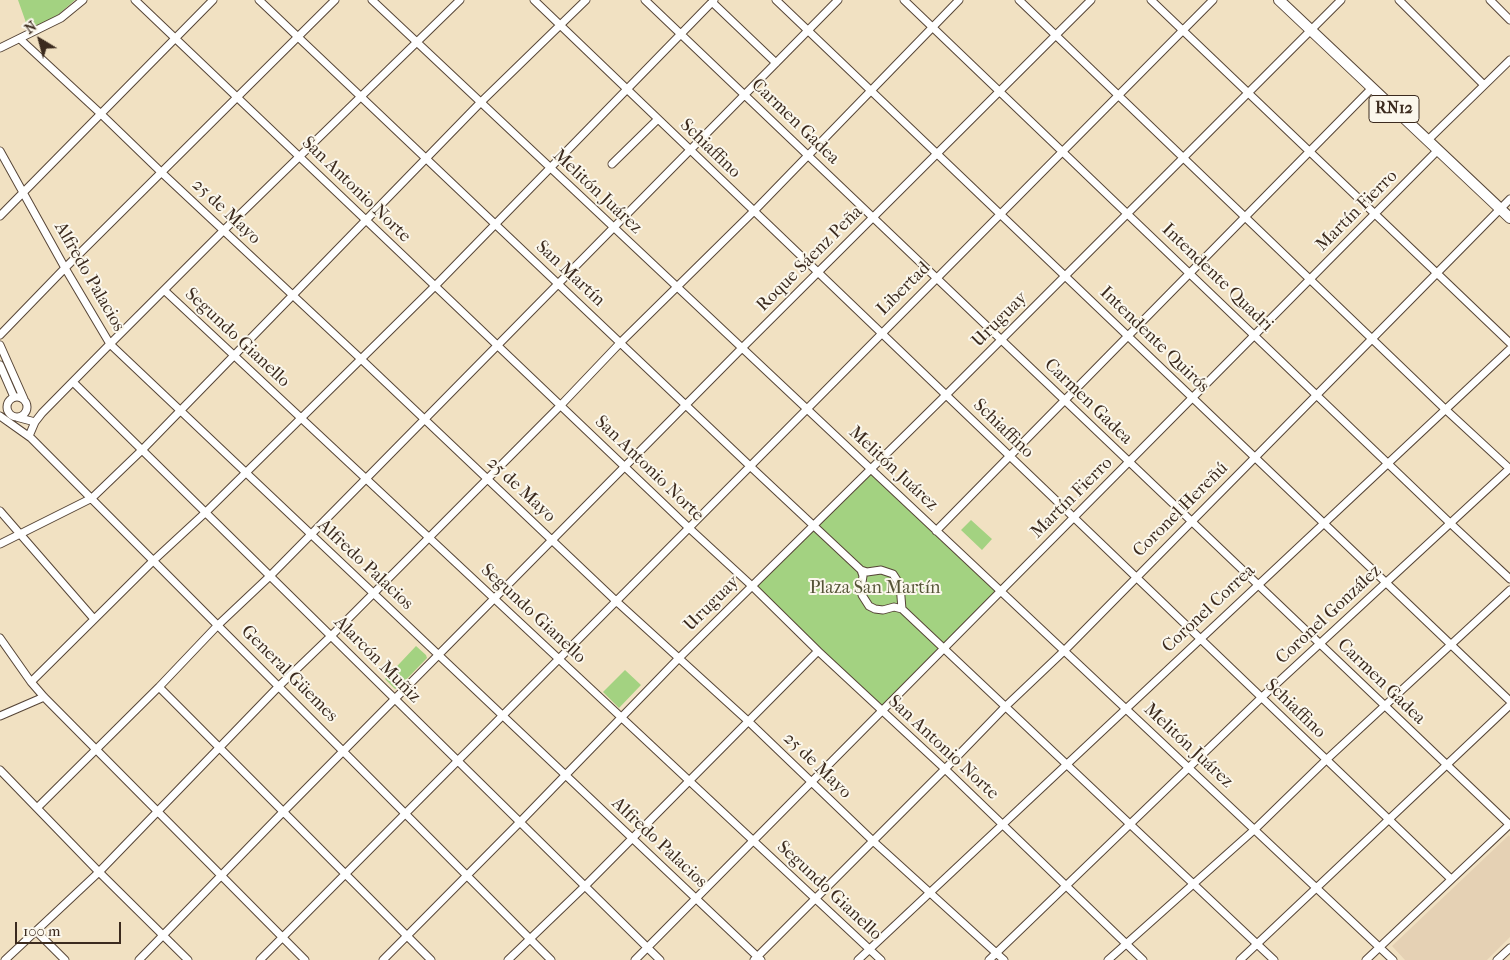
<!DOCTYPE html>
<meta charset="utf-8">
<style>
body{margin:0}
#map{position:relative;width:1510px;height:960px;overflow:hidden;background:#f1e1c2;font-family:"IM FELL French Canon",serif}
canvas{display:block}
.north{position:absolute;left:15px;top:15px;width:50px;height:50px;-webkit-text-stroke:4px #fbf7ec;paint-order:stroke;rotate:323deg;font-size:14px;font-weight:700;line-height:20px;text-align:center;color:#3b2a1e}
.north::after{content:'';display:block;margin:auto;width:18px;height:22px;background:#3b2a1e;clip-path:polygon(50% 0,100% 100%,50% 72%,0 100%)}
.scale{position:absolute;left:15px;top:922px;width:106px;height:22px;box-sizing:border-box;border:2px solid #3b2a1e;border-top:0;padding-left:6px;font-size:15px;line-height:18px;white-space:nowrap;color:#3b2a1e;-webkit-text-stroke:4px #fbf7ec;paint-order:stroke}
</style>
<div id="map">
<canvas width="1510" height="960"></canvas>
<div class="north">N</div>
<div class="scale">100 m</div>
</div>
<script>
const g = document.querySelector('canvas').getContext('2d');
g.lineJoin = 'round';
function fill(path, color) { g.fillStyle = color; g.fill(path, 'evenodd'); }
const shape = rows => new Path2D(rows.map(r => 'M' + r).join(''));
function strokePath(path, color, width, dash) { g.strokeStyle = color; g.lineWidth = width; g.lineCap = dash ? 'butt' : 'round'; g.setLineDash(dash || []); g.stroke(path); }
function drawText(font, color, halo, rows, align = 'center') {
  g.font = font + ' "IM FELL French Canon",serif'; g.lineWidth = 4; g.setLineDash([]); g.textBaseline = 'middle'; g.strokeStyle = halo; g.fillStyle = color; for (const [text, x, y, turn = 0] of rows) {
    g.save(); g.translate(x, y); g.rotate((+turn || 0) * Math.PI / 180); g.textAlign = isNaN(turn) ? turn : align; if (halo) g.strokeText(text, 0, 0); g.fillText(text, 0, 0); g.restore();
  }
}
fill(shape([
 [1509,835,1510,837,1510,937,1487,960,1405,960,1392,946]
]), '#e5d1b4');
fill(shape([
 [18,0,75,0,58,15,29,31],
 [871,469,1001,591,882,711,752,586],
 [971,520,992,539,982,550,961,530],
 [416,646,426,655,427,658,398,688,395,689,385,679],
 [625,670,641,685,619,708,603,692]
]), '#a3d281');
const minor = shape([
 [135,0,689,528,752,586,818,651,945,769,1143,960],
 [259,0,751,467,861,570,863,576,861,589,862,595,869,606,875,609,883,610,894,607,902,609,1274,960],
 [372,0,1393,960],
 [534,0,1451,879],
 [645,0,1510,825],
 [776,0,1510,701],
 [904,0,1450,523,1510,579],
 [1019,0,1445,409,1510,469],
 [1151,0,1510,343],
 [1399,0,1484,85],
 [1490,0,1510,20],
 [712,2,776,63],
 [20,39,101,114,161,172,361,359,616,601,748,721,873,841,1004,960],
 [0,48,61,18,83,0],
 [1428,140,1510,60],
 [0,151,65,268,110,344,761,960],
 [612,164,658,119],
 [0,216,213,0],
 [164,290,881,960],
 [0,335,65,268,335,0],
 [0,345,24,399],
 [0,365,14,397],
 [73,382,660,960],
 '7 407a10 10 0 1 1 20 0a10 10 0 1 1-20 0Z',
 [0,416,31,438,551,960],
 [16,417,35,422],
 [29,436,35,422,42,413,110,344,224,230,460,0],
 [0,511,94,619],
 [936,531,1372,88],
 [0,544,92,498,142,450,480,103,586,0],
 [861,570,867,572,881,570,893,574,900,585,902,609],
 [0,638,31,682,44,697,305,960],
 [31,682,154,560,206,512,435,286,714,0],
 [159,687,431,960],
 [0,716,44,697],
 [0,770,99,872,188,960],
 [37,808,159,687,218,625,270,576,838,0],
 [37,932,65,960],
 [5,960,99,872,279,686,331,636,561,405,621,342,754,211,959,0],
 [139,960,283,812,742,348,1091,0],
 [260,960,1213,0],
 [383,960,520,822,679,658,946,395,1341,0],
 [508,960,585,886,818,651],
 [635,960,1438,150],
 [754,960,945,769,1006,706,1064,651,1510,199],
 [858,960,1510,349],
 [989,960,1261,698,1510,468],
 [1108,960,1254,830,1326,760,1510,590],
 [1240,960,1510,705],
 [1366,960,1510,824],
 [1497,960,1510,948]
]);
const highway = shape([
 [1279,0,1510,218]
]);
strokePath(minor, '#564537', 9);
strokePath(highway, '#564537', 12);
strokePath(minor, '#fff', 7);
strokePath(highway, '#fff', 10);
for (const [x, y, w] of [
 [1394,109,50]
]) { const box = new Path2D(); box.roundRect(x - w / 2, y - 13.5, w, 27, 4); g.fillStyle = '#fbf7ec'; g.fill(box); strokePath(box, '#3b2a1e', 1); }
drawText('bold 16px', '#3b2a1e', null, [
 ["RN12",1394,109]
]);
drawText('18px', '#3b2a1e', '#fbf7ec', [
 ["Carmen Gadea",795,122,44],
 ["Schiaffino",710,149,44],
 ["San Antonio Norte",356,190,44],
 ["Melitón Juárez",597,192,43],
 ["Martín Fierro",1357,211,-45],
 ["25 de Mayo",226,212,43],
 ["Roque Sáenz Peña",810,259,-45],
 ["San Martín",570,274,43],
 ["Alfredo Palacios",89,277,60],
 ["Intendente Quadri",1217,278,44],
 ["Libertad",904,289,-45],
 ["Uruguay",1000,320,-45],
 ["Segundo Gianello",237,338,43],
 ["Intendente Quirós",1154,340,44],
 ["Carmen Gadea",1088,402,44],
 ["Schiaffino",1003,429,44],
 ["San Antonio Norte",649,469,44],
 ["Melitón Juárez",893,469,43],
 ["25 de Mayo",521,490,43],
 ["Martín Fierro",1072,498,-45],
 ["Coronel Hereñú",1181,510,-45],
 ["Alfredo Palacios",365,565,43],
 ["Uruguay",712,604,-45],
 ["Coronel Correa",1209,609,-43],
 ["Segundo Gianello",533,614,43],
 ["Coronel González",1329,615,-43],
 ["Alarcón Muñiz",377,660,45],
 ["General Güemes",289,674,45],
 ["Carmen Gadea",1381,682,44],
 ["Schiaffino",1295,709,44],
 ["Melitón Juárez",1188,746,43],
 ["San Antonio Norte",943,748,43],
 ["25 de Mayo",817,766,44],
 ["Alfredo Palacios",659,843,43],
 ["Segundo Gianello",829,891,43]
]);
drawText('18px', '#555437', '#fbf7ec', [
 ["Plaza San Martín",875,589]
]);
</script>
